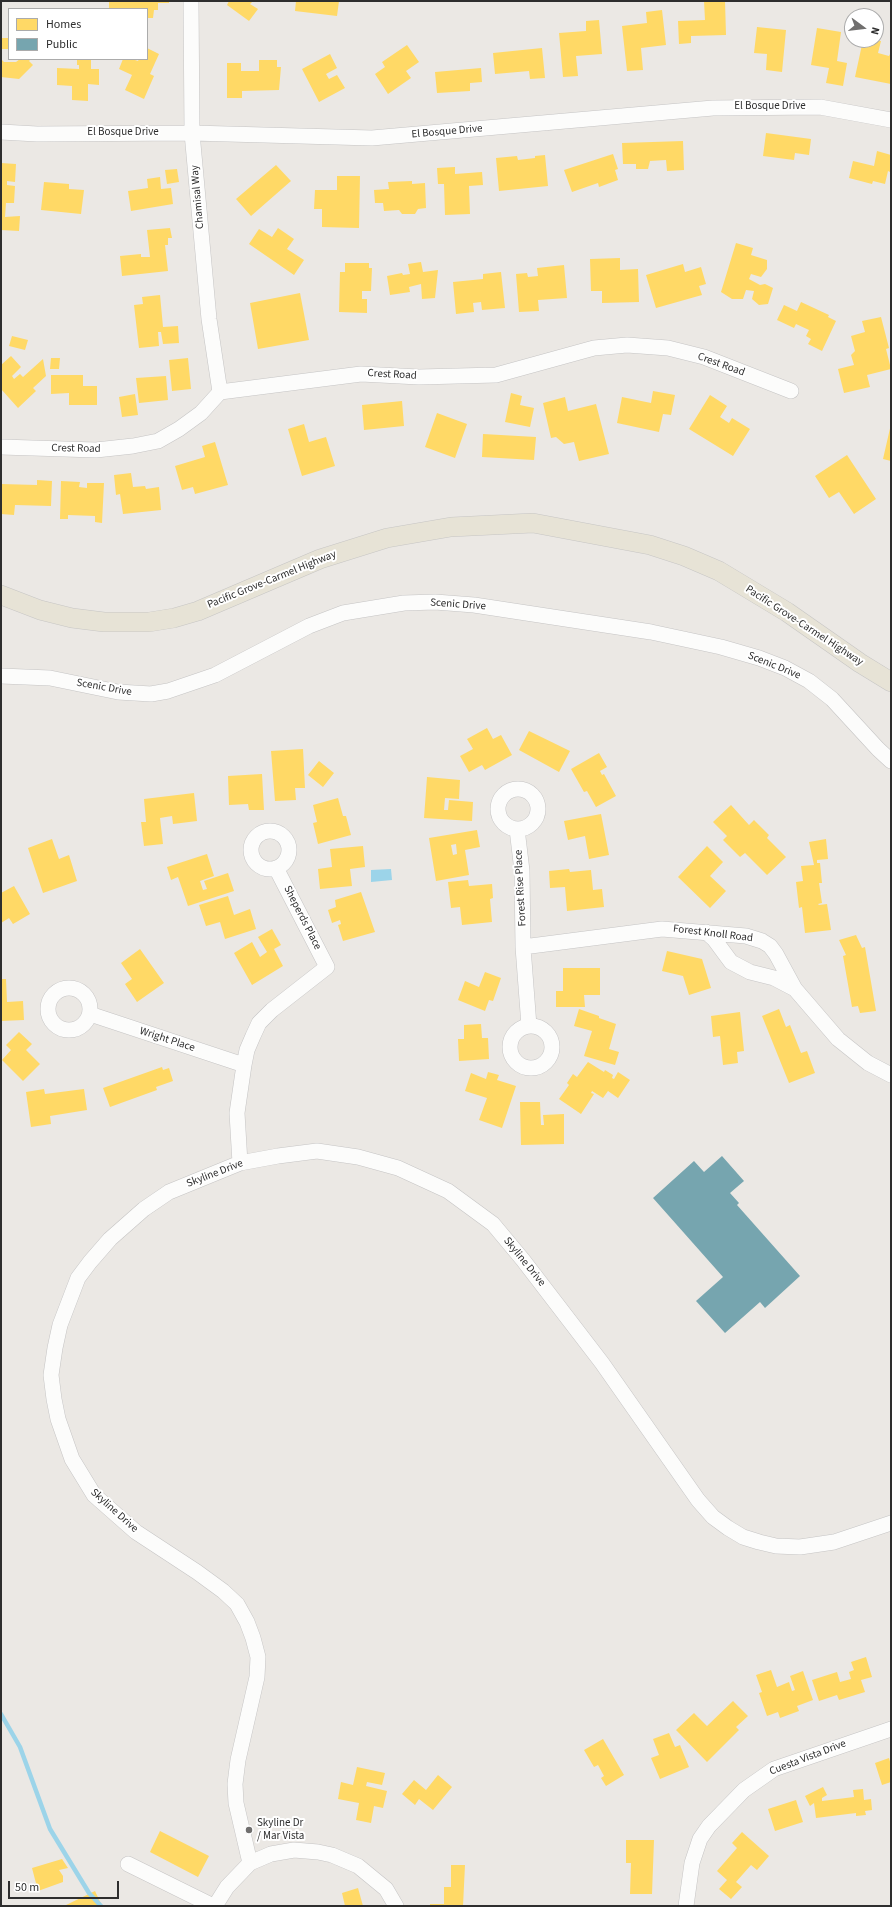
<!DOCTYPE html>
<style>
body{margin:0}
#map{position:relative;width:892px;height:1907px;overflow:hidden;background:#ebe8e4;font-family:"Source Sans 3",sans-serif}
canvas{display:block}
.frame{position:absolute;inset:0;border:2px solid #2e2e2e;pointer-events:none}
.legend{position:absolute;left:8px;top:8px;width:140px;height:52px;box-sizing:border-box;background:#fff;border:1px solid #ababab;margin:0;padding:5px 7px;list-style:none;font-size:12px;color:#2e2e2e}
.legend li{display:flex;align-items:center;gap:8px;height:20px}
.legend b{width:20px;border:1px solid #ababab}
.north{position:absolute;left:844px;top:8px;width:40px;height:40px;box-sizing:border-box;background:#fff;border:1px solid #ababab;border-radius:50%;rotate:105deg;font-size:11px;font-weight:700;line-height:16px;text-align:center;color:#2e2e2e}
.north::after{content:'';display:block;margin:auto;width:14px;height:18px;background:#706f6e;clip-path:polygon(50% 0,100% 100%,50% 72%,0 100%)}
.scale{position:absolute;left:8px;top:1881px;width:111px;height:18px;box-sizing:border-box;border:2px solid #2e2e2e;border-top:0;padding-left:5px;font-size:12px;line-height:14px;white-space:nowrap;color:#2e2e2e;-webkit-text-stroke:3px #fff;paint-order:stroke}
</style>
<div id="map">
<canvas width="892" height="1907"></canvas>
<div class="frame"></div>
<ul class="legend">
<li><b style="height:11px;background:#ffd966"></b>Homes</li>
<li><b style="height:11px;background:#76a5af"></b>Public</li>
</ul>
<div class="north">N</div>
<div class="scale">50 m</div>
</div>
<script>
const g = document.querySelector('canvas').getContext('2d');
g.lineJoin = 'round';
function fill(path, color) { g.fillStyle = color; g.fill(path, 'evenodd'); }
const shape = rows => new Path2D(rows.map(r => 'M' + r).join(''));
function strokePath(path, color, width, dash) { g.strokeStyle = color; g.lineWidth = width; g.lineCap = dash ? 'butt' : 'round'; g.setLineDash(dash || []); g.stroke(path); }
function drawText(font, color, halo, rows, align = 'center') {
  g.font = font + ' "Source Sans 3",sans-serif'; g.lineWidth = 4; g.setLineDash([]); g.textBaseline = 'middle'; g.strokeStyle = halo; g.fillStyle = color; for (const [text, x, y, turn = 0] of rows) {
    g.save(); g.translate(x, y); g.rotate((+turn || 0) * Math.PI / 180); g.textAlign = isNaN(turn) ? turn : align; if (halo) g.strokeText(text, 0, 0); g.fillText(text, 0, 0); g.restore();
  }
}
fill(shape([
 [391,869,392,880,371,882,371,870]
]), '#9cd4e9');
fill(shape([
 [109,1,169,1,169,3,158,3,158,10,154,10,153,18,147,18,147,9,109,9],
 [229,1,253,1,250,4,258,9,249,21,227,5],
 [296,1,339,1,337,16,295,11],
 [704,1,725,1,726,35,691,36,691,43,679,44,678,21,705,20],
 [662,10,666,45,641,48,643,70,627,71,622,26,647,23,646,12],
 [599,20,602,54,576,56,578,76,563,77,559,33,586,31,586,21],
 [757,27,786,30,782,72,766,70,767,54,754,53],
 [817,28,841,32,837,61,847,63,843,86,826,83,829,68,811,65],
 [1,38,9,38,9,49,1,49],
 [863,40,881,41,878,53,889,56,891,52,891,84,855,77],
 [407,45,419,62,406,71,411,78,388,94,375,74,385,67,382,62],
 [147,48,159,54,150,74,154,76,144,99,125,90,132,75,119,69,123,59,132,59,138,61,139,59,147,59],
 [542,48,545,78,530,79,529,71,495,74,493,53],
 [330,54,337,68,326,74,329,79,337,75,345,88,319,102,302,69],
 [1,59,4,62,16,62,20,59,31,59,29,61,33,65,19,79,1,77],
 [77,59,91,59,91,69,99,69,99,85,88,84,88,101,72,100,72,86,57,85,57,68,79,69,79,65,77,65],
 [259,60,277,60,277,67,281,67,279,90,242,91,242,98,227,98,227,63,241,63,241,71,259,71],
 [481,68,482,82,470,83,470,91,437,93,435,72],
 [766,133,811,139,809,155,795,153,794,160,763,156],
 [683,141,684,170,667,171,666,160,650,161,648,169,636,169,636,164,623,164,622,143],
 [877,151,891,155,891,167,890,172,888,171,885,184,873,181,872,184,849,178,853,161,874,166],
 [613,154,618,169,615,170,618,180,599,187,598,183,572,192,564,170],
 [545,155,548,186,499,191,496,158,517,156,518,160,535,158,535,156],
 [1,163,16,164,15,182,7,181,7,185,15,186,14,203,6,203,5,217,20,216,19,231,1,230],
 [276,165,291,181,251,216,236,199],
 [455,167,455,174,482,172,483,185,469,186,470,214,445,215,444,184,438,184,437,168],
 [177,169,179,182,167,184,165,170],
 [337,176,360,176,359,228,322,227,322,209,314,209,315,190,337,190],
 [160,177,161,189,171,188,173,204,131,211,128,191,148,188,147,179],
 [412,181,412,184,425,183,426,208,418,209,415,214,402,214,399,210,384,211,383,203,375,203,374,190,389,189,388,182],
 [44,182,69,184,69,189,84,190,81,214,41,210],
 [170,228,172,238,168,238,168,245,165,245,168,271,122,276,120,256,141,254,141,257,150,257,147,230],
 [278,228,294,239,287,249,304,260,294,275,249,244,259,229,272,237],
 [736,243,753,248,751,255,767,260,767,269,761,277,751,274,749,279,760,285,765,284,773,288,768,304,759,305,752,299,754,291,746,290,743,299,732,299,721,292],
 [620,258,620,270,638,269,639,302,602,303,602,291,591,291,590,259],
 [421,262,423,272,438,270,435,298,422,299,421,284,409,287,410,292,390,295,387,276,402,273,403,275,410,274,408,264],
 [345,263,369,263,369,268,372,268,371,291,362,291,362,299,367,299,367,313,339,312,340,272,345,272],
 [683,264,685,272,701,267,706,284,699,286,702,295,656,308,646,275],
 [564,265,567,298,538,300,539,311,519,312,516,274,527,273,528,277,538,276,537,268],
 [501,272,505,308,482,310,481,302,473,303,474,312,456,314,453,282,483,279,483,274],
 [300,293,309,340,258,349,250,303],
 [160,295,163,327,178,326,179,343,163,344,161,332,158,332,159,346,139,348,134,305,143,304,142,297],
 [801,302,829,315,828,317,836,321,822,351,808,344,811,339,806,336,809,330,796,324,794,328,777,320,784,305,797,311],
 [881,317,889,348,886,349,891,369,867,375,870,387,844,393,838,369,854,365,851,355,855,351,851,336,865,332,862,321],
 [12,336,28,340,25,350,9,346],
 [11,356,21,367,12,376,14,379,20,374,23,377,43,359,46,376,33,388,36,391,18,408,1,389,1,365],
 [51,358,60,358,59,369,50,369],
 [188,358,191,389,172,391,169,360],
 [51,375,83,375,83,386,97,386,97,405,69,405,69,393,51,394],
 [166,376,168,400,139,403,136,378],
 [653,391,675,395,671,415,663,414,659,432,617,423,622,397,651,403],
 [511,393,522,396,520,405,534,408,530,427,505,422],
 [135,394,138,415,122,417,119,397],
 [710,395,727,406,720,417,729,423,732,418,750,429,733,456,689,429],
 [565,397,568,411,596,404,609,454,579,461,574,442,564,444,556,437,551,438,543,403],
 [402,401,404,426,364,430,362,405],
 [437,413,467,424,455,458,425,447],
 [304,424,309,442,326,437,335,466,302,476,288,429],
 [891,424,891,461,883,459],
 [483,434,536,437,534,460,482,457],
 [215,442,228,485,195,494,193,487,182,490,175,466,205,457,202,446],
 [847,455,876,499,854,514,839,492,829,498,815,476],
 [131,473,133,487,145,486,146,489,159,487,161,510,123,514,120,494,116,495,114,475],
 [37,480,52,481,51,506,15,505,14,515,1,514,1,484,37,485],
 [61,481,80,482,79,487,87,488,87,483,104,483,102,523,95,522,95,516,68,515,68,519,60,519],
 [487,728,493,739,501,735,512,755,485,770,482,765,469,772,460,756,473,749,467,739],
 [529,731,570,751,559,772,519,750],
 [303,749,305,788,295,788,296,800,275,801,271,751],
 [599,753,607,767,600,771,602,775,604,774,616,796,596,807,587,791,584,792,571,769],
 [319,761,334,773,323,787,308,775],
 [262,774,264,810,249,810,248,804,229,805,228,776],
 [427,777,460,780,459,799,445,798,444,810,448,810,449,800,473,802,472,821,424,818],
 [194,793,197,821,173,824,172,816,160,818,163,844,144,846,141,822,146,822,144,799],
 [338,798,343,816,346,816,351,835,318,844,313,823,317,822,313,805],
 [731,805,749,825,754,820,769,835,767,838,786,857,767,875,745,853,740,857,723,840,727,836,713,822],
 [601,814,609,855,589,859,585,836,568,840,564,821],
 [477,830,480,847,465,850,469,875,436,881,429,838],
 [456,844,457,854,453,855,451,845],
 [52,839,59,859,69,855,77,881,43,893,28,848],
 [826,839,828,859,817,860,817,863,820,863,822,883,819,883,822,903,818,904,819,905,827,904,831,930,805,933,802,907,799,908,796,882,803,881,801,866,814,865,809,842],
 [363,846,365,867,350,869,352,886,320,889,318,869,332,867,330,849],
 [707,846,723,862,710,876,726,891,710,908,678,877],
 [207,854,214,876,200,881,203,890,207,889,204,881,228,873,234,891,188,906,178,877,171,880,167,867],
 [569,869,570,872,591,870,593,890,602,889,604,907,567,911,565,887,550,888,549,871],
 [468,880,469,886,492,884,493,898,490,899,492,922,462,925,460,907,451,908,448,882],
 [14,886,30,914,13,924,9,918,1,923,1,893],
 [361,892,375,932,343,941,338,925,341,924,340,920,332,923,328,910,336,907,335,900],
 [228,896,234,915,250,909,256,929,225,939,220,922,206,926,199,905],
 [272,929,281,945,274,949,283,966,252,985,234,953,252,942,260,957,267,952,258,937],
 [856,935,862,948,865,947,876,1011,860,1013,858,1006,852,1007,843,956,846,955,839,940],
 [140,949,164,983,137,1002,125,984,132,979,121,963],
 [667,951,702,959,711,988,689,995,683,976,662,971],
 [563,968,600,968,600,995,584,995,585,1007,556,1007,556,991,563,991],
 [485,972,501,978,493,1001,489,1000,485,1011,458,1000,465,981,479,987],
 [1,979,6,979,7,1002,23,1001,24,1020,1,1021],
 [579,1009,599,1016,599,1018,616,1024,609,1049,619,1052,615,1065,584,1056,592,1031,574,1026],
 [779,1009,786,1027,790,1025,801,1053,807,1051,815,1073,789,1083,762,1016],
 [740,1012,744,1051,737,1052,738,1063,723,1065,720,1036,713,1037,711,1016],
 [481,1024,482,1038,488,1038,489,1059,459,1061,458,1039,464,1039,464,1025],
 [19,1032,32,1044,26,1050,40,1064,23,1081,2,1060,11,1050,6,1045],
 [588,1062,604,1072,605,1070,613,1075,612,1078,614,1079,618,1072,630,1080,618,1098,608,1091,603,1098,592,1091,591,1093,594,1094,581,1114,559,1099,569,1085,567,1083,573,1074,577,1077],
 [162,1067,163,1070,169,1068,173,1081,156,1087,157,1090,110,1107,103,1088],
 [488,1072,499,1075,497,1080,516,1086,502,1128,479,1120,487,1098,465,1091,471,1073,486,1079],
 [44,1089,45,1094,84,1089,87,1110,50,1116,51,1124,31,1127,26,1092],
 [520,1102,540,1102,541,1125,544,1125,543,1115,564,1114,564,1144,521,1145],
 [866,1657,872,1677,861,1680,865,1692,839,1700,837,1695,819,1701,812,1680,837,1672,840,1682,851,1679,849,1672,854,1670,851,1662],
 [771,1670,777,1687,789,1682,792,1691,795,1690,790,1676,803,1671,813,1700,797,1706,799,1711,780,1718,778,1712,767,1716,759,1693,762,1692,756,1675],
 [733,1701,748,1716,736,1727,739,1730,707,1762,676,1730,694,1713,707,1726],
 [669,1733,675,1747,680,1745,689,1767,660,1779,651,1758,659,1755,653,1739],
 [603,1739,624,1775,606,1786,601,1778,604,1776,598,1765,594,1767,584,1750],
 [889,1758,891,1765,891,1782,882,1785,875,1763],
 [357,1767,385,1773,382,1785,367,1782,366,1786,387,1791,383,1808,374,1806,371,1823,356,1820,359,1803,338,1799,341,1782,353,1785],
 [438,1775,452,1787,433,1810,419,1799,415,1805,402,1794,414,1780,426,1790],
 [823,1787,827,1795,822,1798,822,1801,854,1797,853,1790,863,1789,864,1800,871,1799,872,1810,865,1811,866,1815,856,1816,856,1813,816,1818,814,1803,810,1806,805,1796],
 [796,1800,803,1822,775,1831,768,1809],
 [160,1831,209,1856,198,1877,150,1852],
 [742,1832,769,1856,757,1870,751,1865,736,1882,742,1887,731,1899,719,1889,727,1880,717,1871,737,1848,732,1843],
 [626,1840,654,1840,652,1894,630,1894,631,1863,626,1863],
 [62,1859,68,1868,59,1870,63,1876,63,1882,38,1891,32,1868],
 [451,1865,465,1865,463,1906,430,1906,430,1904,444,1904,444,1887,451,1887],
 [358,1888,363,1906,345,1906,342,1893],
 [95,1891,102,1906,64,1906]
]), '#ffd966');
fill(shape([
 [722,1156,744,1181,730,1193,739,1203,737,1205,800,1276,765,1308,760,1302,725,1333,696,1301,723,1277,653,1198,694,1161,704,1172]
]), '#76a5af');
strokePath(shape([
 [1,1714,20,1747,50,1829,89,1893,101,1906]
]), '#9cd4e9', 4.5);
const minor = shape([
 [191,1,192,133,209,319,220,392],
 [1,132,37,134,192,133,372,138,713,108,820,107,891,120],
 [1,447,96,450,133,446,158,441,179,429,201,413,220,392,361,374,419,377,496,375,594,348,627,345,668,348,704,357,791,391],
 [1,676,50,678,118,692,151,694,168,691,215,675,309,626,343,613,404,603,435,602,474,605,651,632,721,647,759,658,785,668,809,681,832,699,878,749,891,761],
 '498 809a20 20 0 1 1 40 0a20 20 0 1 1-40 0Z',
 [517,829,522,871,523,947,529,1026],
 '251 850a19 19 0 1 1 38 0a19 19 0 1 1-38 0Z',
 [706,932,714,939,731,962,750,972,774,978,795,989],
 [523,947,662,929,746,936,762,941,770,946,776,954,795,989,838,1039,868,1063,891,1075],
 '48 1009a21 21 0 1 1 42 0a21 21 0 1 1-42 0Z',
 [90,1014,244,1065],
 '510 1047a21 21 0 1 1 42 0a21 21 0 1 1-42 0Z',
 [240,1163,237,1113,244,1065,247,1050,253,1036,259,1023,272,1010,327,967,276,868],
 [250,1863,236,1803,235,1784,238,1760,257,1677,258,1657,253,1638,247,1622,237,1604,223,1591,197,1572,136,1532,94,1495,72,1459,58,1419,54,1399,51,1375,55,1348,60,1325,78,1278,90,1262,110,1239,144,1209,169,1192,240,1163,278,1156,317,1151,358,1157,398,1168,448,1191,493,1224,523,1260,602,1363,698,1500,713,1517,728,1528,743,1537,759,1542,776,1546,800,1547,834,1542,891,1523],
 [128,1864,213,1906],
 [215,1906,227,1887,250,1863,271,1854,294,1850,318,1852,332,1855,358,1866,386,1889,396,1906],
 [686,1906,692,1863,700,1839,709,1826,744,1790,774,1769,891,1729]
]);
const major = shape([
 [1,595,40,610,72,618,104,622,149,622,174,618,198,611,320,559,387,538,451,527,533,523,650,545,684,556,719,571,787,612,860,663,891,682]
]);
strokePath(minor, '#c5c4c4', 16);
strokePath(major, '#c6c5c4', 20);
strokePath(minor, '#fcfcfb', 15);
strokePath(major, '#e7e3d6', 19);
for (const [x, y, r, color] of [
 [249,1830,4,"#706f6e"]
]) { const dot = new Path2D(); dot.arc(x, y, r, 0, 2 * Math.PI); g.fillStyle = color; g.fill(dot); strokePath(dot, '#fff', 1.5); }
drawText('11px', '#2e2e2e', '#fff', [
 ["El Bosque Drive",770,107],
 ["El Bosque Drive",447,132,-5],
 ["El Bosque Drive",123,133],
 ["Chamisal Way",198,197,-95],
 ["Crest Road",721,365,20],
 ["Crest Road",392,375,3],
 ["Crest Road",76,449,1],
 ["Pacific Grove-Carmel Highway",272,580,-22],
 ["Scenic Drive",458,605,4],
 ["Pacific Grove-Carmel Highway",804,626,33],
 ["Scenic Drive",774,666,22],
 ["Scenic Drive",104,688,10],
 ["Forest Rise Place",521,888,-93],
 ["Sheperds Place",302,918,63],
 ["Forest Knoll Road",713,934,7],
 ["Wright Place",167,1040,18],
 ["Skyline Drive",215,1174,-21],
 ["Skyline Drive",524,1262,51],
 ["Skyline Drive",114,1511,42],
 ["Cuesta Vista Drive",808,1758,-21]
]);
drawText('11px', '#2e2e2e', '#fff', [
 ["Skyline Dr",257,1824],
 ["/ Mar Vista",257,1837]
], 'left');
</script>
